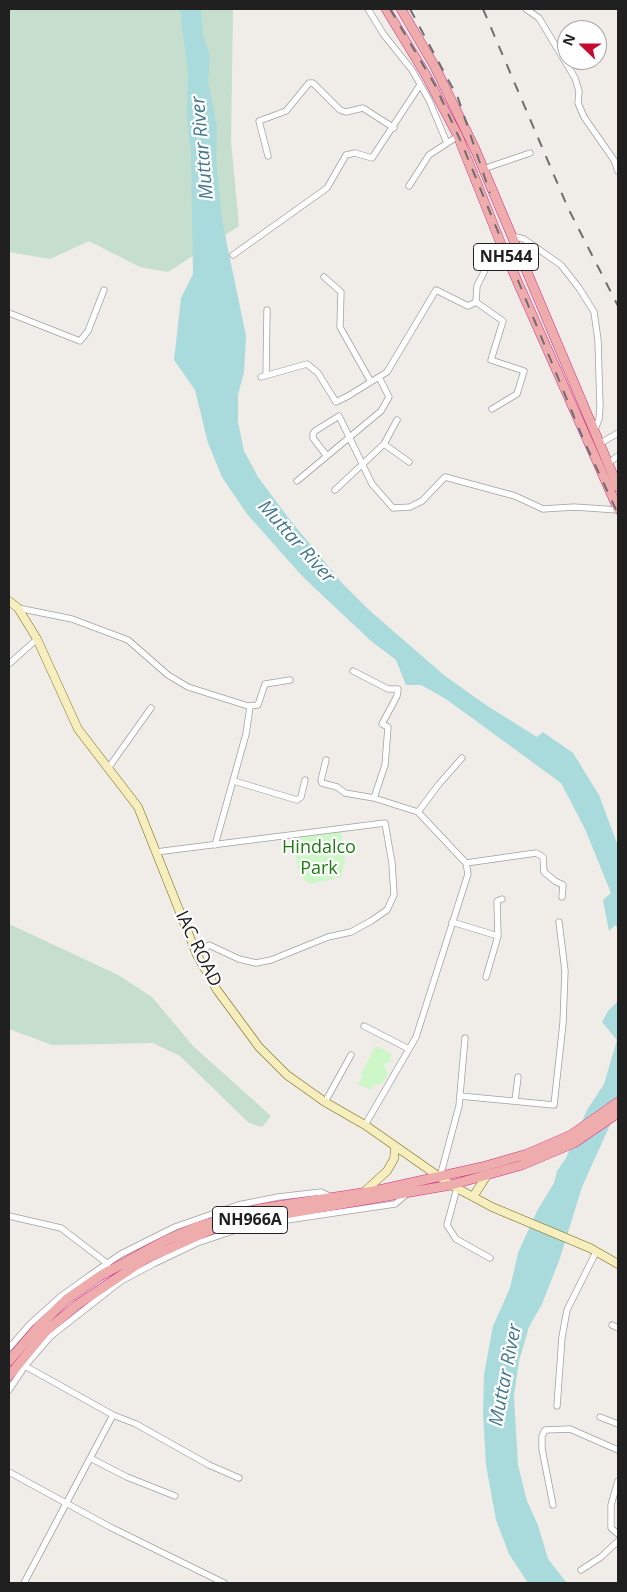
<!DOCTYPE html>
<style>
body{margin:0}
#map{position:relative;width:627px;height:1592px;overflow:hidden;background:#f0ece8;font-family:"Open Sans",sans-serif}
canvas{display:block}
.frame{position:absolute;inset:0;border:10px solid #202020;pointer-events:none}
.north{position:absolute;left:557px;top:20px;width:50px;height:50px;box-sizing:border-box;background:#fff;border:1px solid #a6a6a6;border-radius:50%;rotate:292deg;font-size:14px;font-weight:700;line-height:20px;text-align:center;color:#202020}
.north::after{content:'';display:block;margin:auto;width:18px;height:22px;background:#c70a32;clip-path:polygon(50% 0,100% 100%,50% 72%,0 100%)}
</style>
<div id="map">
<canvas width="627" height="1592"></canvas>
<div class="frame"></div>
<div class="north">N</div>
</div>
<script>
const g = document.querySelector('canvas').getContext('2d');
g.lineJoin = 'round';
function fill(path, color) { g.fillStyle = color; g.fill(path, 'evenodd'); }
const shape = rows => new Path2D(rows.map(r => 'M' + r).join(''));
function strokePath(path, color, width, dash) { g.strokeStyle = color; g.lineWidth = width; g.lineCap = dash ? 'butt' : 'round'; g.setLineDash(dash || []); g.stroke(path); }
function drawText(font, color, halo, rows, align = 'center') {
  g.font = font + ' "Open Sans",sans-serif'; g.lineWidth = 4.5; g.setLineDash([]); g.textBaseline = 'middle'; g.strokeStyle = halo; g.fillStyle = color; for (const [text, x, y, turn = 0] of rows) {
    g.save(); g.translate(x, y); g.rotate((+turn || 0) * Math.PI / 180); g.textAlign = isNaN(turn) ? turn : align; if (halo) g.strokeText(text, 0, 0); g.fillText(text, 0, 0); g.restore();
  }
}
fill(shape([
 [9,9,233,9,231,142,239,226,168,272,140,267,89,241,50,259,9,252],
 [9,924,118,975,152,997,193,1046,271,1116,262,1127,249,1123,180,1056,153,1043,52,1045,9,1029]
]), '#c5decd');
fill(shape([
 [341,830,345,859,341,877,309,884,299,873,292,839],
 [376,1046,392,1054,390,1061,384,1065,388,1074,381,1085,374,1084,371,1090,358,1084,363,1076,361,1073]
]), '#cef7c8');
fill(shape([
 [180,9,201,9,203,35,210,56,208,81,217,127,216,157,222,220,246,336,244,372,238,395,238,422,244,451,258,477,290,520,342,583,369,610,445,676,489,707,537,737,543,732,573,753,599,795,618,846,618,928,615,925,609,931,603,900,611,893,585,829,561,783,446,699,421,685,406,685,396,660,371,641,303,577,247,514,222,477,208,443,195,390,174,360,181,298,193,274,191,154,187,115,188,75],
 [618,997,618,1107,582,1187,559,1261,542,1304,529,1327,519,1361,514,1396,518,1465,527,1501,538,1525,548,1559,567,1583,528,1583,509,1554,496,1520,486,1465,483,1414,484,1374,493,1326,510,1288,518,1253,537,1211,554,1183,557,1171,566,1158,587,1110,604,1084,617,1040,602,1022,608,1011,617,1002]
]), '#aadbdc');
const minor = shape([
 [368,9,384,35,412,70,429,100,447,143],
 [526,9,539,18,575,78,579,91,578,103,584,117,614,160,618,171],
 [268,156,259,121,286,111,309,83,313,83,340,110,346,112,363,108,394,128],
 [483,169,530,153],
 [409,186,429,155,458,136],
 [512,236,524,239,561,265,579,288,594,312,598,340,600,407,599,419,594,432],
 [233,255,327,188,346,155,355,153,372,158,420,85],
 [324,277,341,292,340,327,371,382],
 [476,302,503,321,491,360,524,371,517,394,492,409],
 [9,313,80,341,88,331,104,290],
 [266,375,267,310],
 [261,377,307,364,318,373,336,402,348,396,387,372,436,290,468,306,476,302,477,286,494,252,503,249],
 [384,444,409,462],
 [599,444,618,433],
 [326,455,313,438,313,434,315,431,339,416,372,484,393,508,410,507,422,501,445,477,515,496,543,509,574,507,618,510],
 [607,464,618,456],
 [297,481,381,411,389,397,379,377],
 [335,490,384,444,397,420],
 [18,608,72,619,128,640,168,675,188,687,248,706,258,705,265,684,290,680],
 [9,664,37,639],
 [353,671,388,689,398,689,397,696,382,724,388,727,385,765,374,798],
 [326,760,321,780,322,783,337,787,345,793,374,798,418,812,466,863,468,874,416,1037,365,1125],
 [109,767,151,708],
 [234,781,297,800,301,797,305,780],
 [418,812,439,784,462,758],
 [215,845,246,734,250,707],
 [156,852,385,823,392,863,394,895,387,910,371,921,351,932,328,937,271,960,256,963,239,959,209,945,197,955],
 [466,863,536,853,543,857,544,872,555,881,563,885,562,897],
 [452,922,498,936,497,901,502,899],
 [486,977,498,936],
 [364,1026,409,1049],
 [460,1096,554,1105,563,1023,565,971,559,922],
 [515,1101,518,1077],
 [325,1102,351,1055],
 [440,1177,459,1106,465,1038],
 [457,1188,447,1225,456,1239,490,1258],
 [9,1216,61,1228,108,1264],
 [612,1325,618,1328],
 [9,1348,30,1324,60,1297,89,1276,121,1254,175,1227,238,1205,278,1197,321,1192,331,1197],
 [25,1366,113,1415,136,1424,209,1465,239,1478],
 [9,1390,25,1366,51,1336,121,1281,155,1263,197,1243,236,1230,280,1221,395,1204,407,1194],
 [557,1406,562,1337,567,1310,596,1252],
 [600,1417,618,1424],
 [90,1458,127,1477,175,1496],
 [9,1472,110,1527,224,1583],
 [618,1481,611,1505,611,1528,618,1534],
 [553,1505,542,1449,542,1436,545,1430,570,1429,618,1450],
 [581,1570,601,1557,618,1541],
 [24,1583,113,1415]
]);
const secondary = shape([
 [9,601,18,608,37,639,78,729,138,807,197,955,217,990,259,1047,287,1075,325,1102,365,1125,451,1185,492,1207,590,1248,618,1264],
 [364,1192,387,1171,394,1159,395,1147],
 [473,1197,487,1175]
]);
const trunk = shape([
 [386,9,426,75,458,136,503,249,618,509],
 [401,9,435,67,475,149,618,487],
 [9,1361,39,1326,67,1299,100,1276,166,1240,199,1226,258,1209,374,1191,482,1167,527,1154,571,1135,618,1102],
 [9,1376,46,1331,77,1305,144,1260,213,1229,250,1220,451,1185,522,1165,574,1143,618,1113]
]);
strokePath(minor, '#a1a1a1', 7);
strokePath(secondary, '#74690b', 9);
strokePath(trunk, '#d3308b', 10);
strokePath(minor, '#fff', 5.5);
strokePath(secondary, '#f7eebf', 8);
strokePath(trunk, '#eeacac', 9);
strokePath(shape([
 [390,9,435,85,462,144,584,441,618,514],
 [410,9,458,98,490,193],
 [483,9,568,208,618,306]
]), '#6e6e6e', 2, [10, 10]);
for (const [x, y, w] of [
 [506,257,65],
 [250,1220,75]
]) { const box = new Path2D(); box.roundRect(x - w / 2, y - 13.5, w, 27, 4); g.fillStyle = '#fff'; g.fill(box); strokePath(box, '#202020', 1); }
drawText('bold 16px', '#202020', null, [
 ["NH544",506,257],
 ["NH966A",250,1220]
]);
drawText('18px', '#1f7c11', '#fff', [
 ["Hindalco",319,848],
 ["Park",319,869]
]);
drawText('18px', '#202020', '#fff', [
 ["IAC ROAD",198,949,64]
]);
drawText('italic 19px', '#44788d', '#fff', [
 ["Muttar River",203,148,-95],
 ["Muttar River",296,542,48],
 ["Muttar River",506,1375,-79]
]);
</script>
